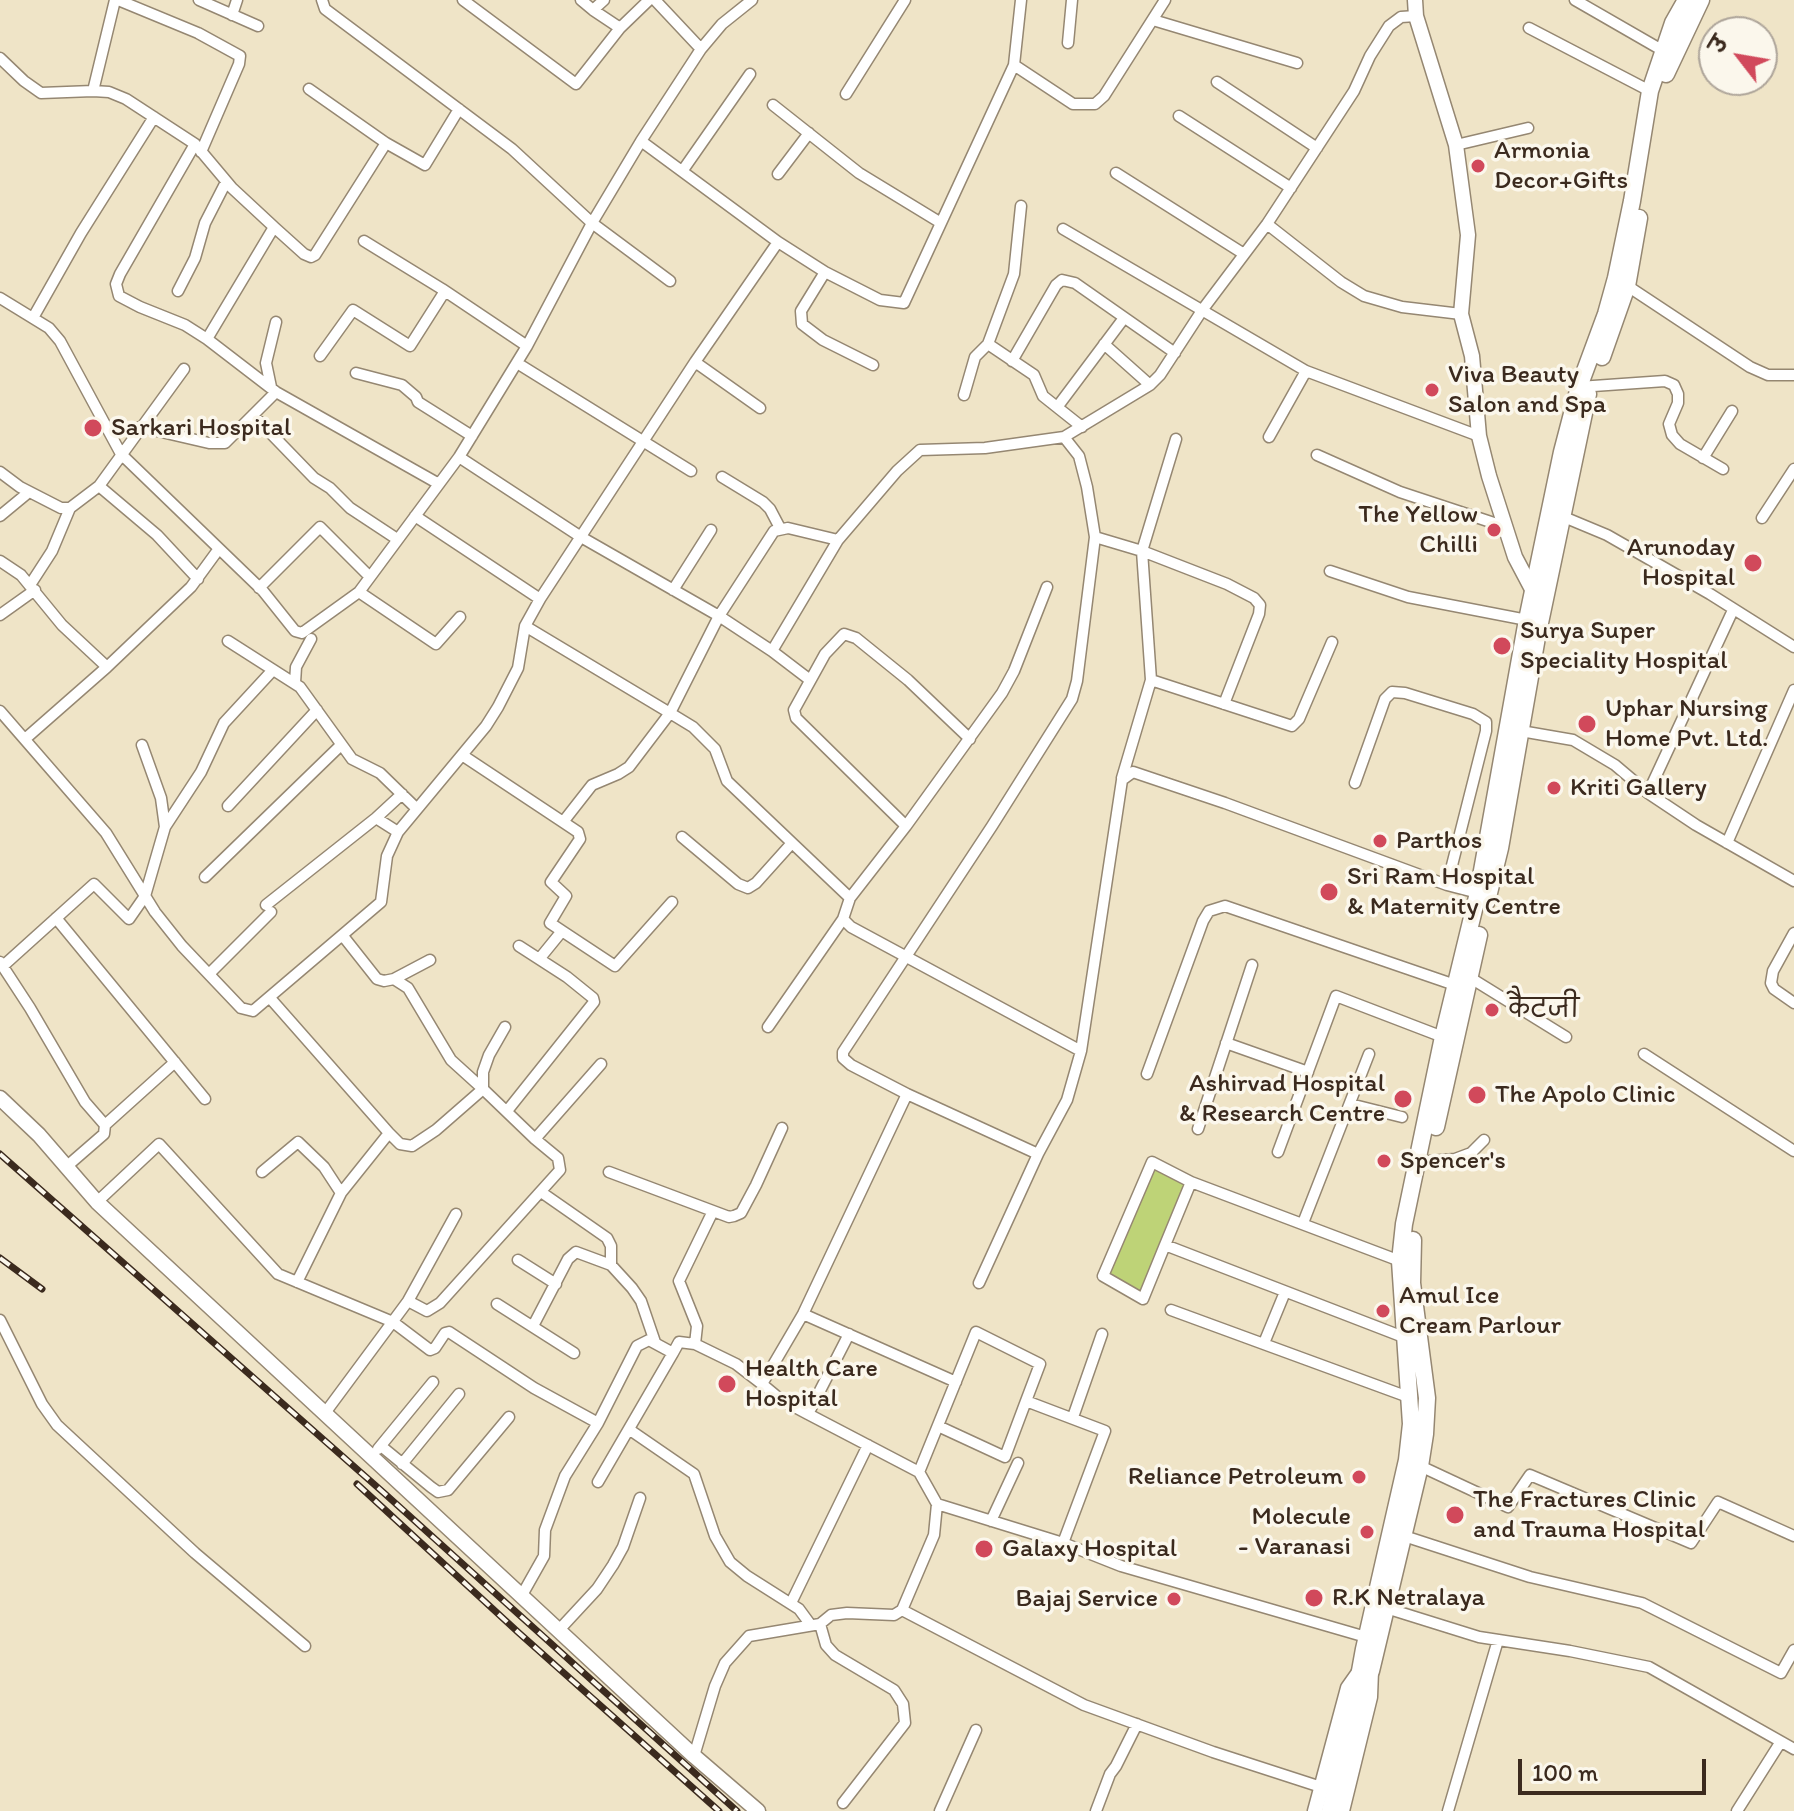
<!DOCTYPE html>
<meta charset="utf-8">
<style>
body{margin:0}
#map{position:relative;width:1794px;height:1811px;overflow:hidden;background:#efe4c7;font-family:Itim,"Playpen Sans Deva",sans-serif}
canvas{display:block}
.north{position:absolute;left:1698px;top:16px;width:80px;height:80px;box-sizing:border-box;background:#fbf7ec;border:2px solid #aea59a;border-radius:50%;rotate:301deg;font-size:22px;font-weight:700;line-height:32px;text-align:center;color:#3b2a1e}
.north::after{content:'';display:block;margin:auto;width:28px;height:36px;background:#d1495b;clip-path:polygon(50% 0,100% 100%,50% 72%,0 100%)}
.scale{position:absolute;left:1518px;top:1759px;width:188px;height:36px;box-sizing:border-box;border:4px solid #3b2a1e;border-top:0;padding-left:10px;font-size:24px;line-height:28px;white-space:nowrap;color:#3b2a1e;-webkit-text-stroke:6px #fbf7ec;paint-order:stroke}
</style>
<div id="map">
<canvas width="1794" height="1811"></canvas>
<div class="north">उ</div>
<div class="scale">100 m</div>
</div>
<script>
const g = document.querySelector('canvas').getContext('2d');
g.lineJoin = 'round';
function fill(path, color) { g.fillStyle = color; g.fill(path, 'evenodd'); }
const shape = rows => new Path2D(rows.map(r => 'M' + r).join(''));
function strokePath(path, color, width, dash) { g.strokeStyle = color; g.lineWidth = width; g.lineCap = dash ? 'butt' : 'round'; g.setLineDash(dash || []); g.stroke(path); }
function drawText(font, color, halo, rows, align = 'center') {
  g.font = font + ' Itim,"Playpen Sans Deva",sans-serif'; g.lineWidth = 7; g.setLineDash([]); g.textBaseline = 'middle'; g.strokeStyle = halo; g.fillStyle = color; for (const [text, x, y, turn = 0] of rows) {
    g.save(); g.translate(x, y); g.rotate((+turn || 0) * Math.PI / 180); g.textAlign = isNaN(turn) ? turn : align; if (halo) g.strokeText(text, 0, 0); g.fillText(text, 0, 0); g.restore();
  }
}
fill(shape([
 [1150,1167,1185,1183,1139,1296,1104,1272]
]), '#bed377');
const street = shape([
 [118,0,198,33,240,56,239,64,201,152],
 [199,0,258,26],
 [322,0,325,9,512,149,592,223,670,281],
 [463,0,576,84,620,28,649,0],
 [581,0,593,10,604,0],
 [655,0,701,49],
 [1575,0,1667,53],
 [593,10,620,28],
 [232,15,237,0],
 [1153,20,1297,63],
 [1529,28,1650,91],
 [1068,43,1072,0],
 [0,58,24,81,41,93,93,91,109,92,126,99,195,144,232,188,274,227,207,339],
 [1014,65,1073,104,1095,104,1104,96,1165,0],
 [1217,82,1317,148],
 [309,89,386,143,425,165,459,109],
 [93,91,115,0],
 [846,94,905,0],
 [773,105,859,173,941,223],
 [1179,116,1291,188],
 [641,141,701,49,722,24,752,0],
 [195,144,120,274,116,284,119,296,140,307,185,325,207,339,276,392,439,484],
 [1456,145,1528,128],
 [683,170,750,74],
 [1116,173,1244,254],
 [778,174,809,133],
 [1021,206,1014,274,988,344,1034,375,1043,396,1082,427],
 [1267,224,1341,282,1364,296,1402,307,1461,314],
 [274,227,304,254,311,257,315,255,386,143],
 [1063,229,1306,371,1479,436],
 [364,241,442,289,527,346],
 [825,272,801,311,802,324,823,340,873,365],
 [1623,283,1750,367,1768,375,1794,375],
 [178,291,195,258,205,223,226,182],
 [0,298,49,328,60,341,121,454,263,591,295,631,302,633,359,592,459,457,527,346,592,223,641,141,778,242,825,272,880,300,904,303,1014,65,1021,0],
 [34,316,81,233,154,117],
 [1104,344,1150,385],
 [320,356,353,310,410,346,445,291],
 [1012,361,1056,285,1062,280,1075,283,1175,353],
 [695,362,760,408],
 [517,363,691,471],
 [356,373,402,385,416,397,418,402,472,436],
 [271,387,266,363,276,322],
 [1579,387,1665,381,1674,385,1678,394,1678,403,1669,424,1672,435,1680,444,1723,469],
 [964,395,975,357,988,344],
 [1058,406,1124,318],
 [253,415,314,478,330,488,350,508,397,539],
 [140,427,209,443,225,443,276,392],
 [1064,437,1079,456,1087,487,1095,537,1142,551,1151,680,1122,778],
 [1269,437,1306,371],
 [1176,439,1142,551,1227,584,1254,598,1260,605,1259,614,1224,704],
 [1317,455,1400,492,1506,527],
 [459,457,581,537,719,616,772,651,810,680],
 [1703,458,1732,411],
 [0,472,20,487,61,508,70,508,99,486,184,369],
 [722,477,763,502,770,509,780,528],
 [99,486,157,535,198,579],
 [1559,515,1607,535,1710,594,1794,647],
 [0,516,29,492],
 [415,516,540,599],
 [1762,518,1794,469],
 [0,561,21,575,62,625,107,667,191,587,218,550],
 [1330,571,1408,597,1527,620],
 [30,585,52,551,70,508],
 [259,588,320,527,370,577],
 [673,590,711,530],
 [359,592,436,644,460,617],
 [0,615,35,590],
 [228,641,300,687,352,759,380,773,417,809],
 [772,651,838,540],
 [1151,680,1292,726,1299,719,1332,642],
 [295,683,296,667,311,639],
 [0,711,106,833,155,912,182,946,241,1008,253,1011,381,902,387,856,398,832,486,726,498,707,518,668,525,626,540,599,695,362,778,242],
 [1515,730,1573,740,1615,765,1648,793,1696,825,1794,881],
 [25,739,107,667],
 [970,739,908,680,856,638,844,634,825,654,794,710,796,718,906,826,850,898,843,919,851,927,1081,1051,1122,780,1133,772,1225,803,1447,885,1478,893],
 [462,755,563,822,592,785,618,774,629,767,670,713,525,626],
 [1355,783,1385,699,1392,692,1405,693,1473,714,1486,722,1486,731,1447,885],
 [1648,793,1733,610],
 [228,806,317,710],
 [376,818,398,832],
 [906,826,1002,693,1014,671,1047,587],
 [165,827,201,772,224,723,272,671],
 [682,837,738,884,748,888,756,883,791,844],
 [1727,843,1794,690],
 [205,877,341,745],
 [850,898,727,781,715,749,693,727,670,713,719,616,774,531,788,528,838,540,897,471,920,450,985,448,1064,437,1150,385,1160,375,1203,309,1267,224,1354,91,1370,56,1389,26,1401,17,1416,16],
 [266,905,376,818,402,794],
 [56,918,205,1099],
 [562,931,615,966,672,902],
 [1794,933,1773,971,1771,983,1774,989,1794,1003],
 [343,936,377,979,384,981,394,979,430,960],
 [540,958,562,931,550,923,566,896,551,882,580,839,578,832,563,822],
 [0,962,30,1008,85,1102,105,1125,104,1134,66,1167],
 [3,966,94,884,129,919,145,896,165,827,161,798,142,745],
 [209,974,271,912],
 [1469,977,1566,1037],
 [270,998,389,1133,400,1144,412,1146,436,1130,483,1089,451,1060,408,988,394,979],
 [768,1027,843,919],
 [1226,1043,1308,1072],
 [1081,1051,1067,1100,1038,1154,907,1094,851,1065,843,1058,843,1052,992,826,1072,699,1077,681,1095,537],
 [1644,1054,1794,1151],
 [1147,1074,1203,921,1209,911,1225,906,1455,985],
 [1350,1104,1402,1117],
 [507,1111,594,1002,593,998,567,977,519,946],
 [105,1125,175,1062],
 [1198,1129,1252,965],
 [535,1139,601,1064],
 [1278,1152,1336,996,1443,1037],
 [1417,1162,1455,1159,1471,1153,1484,1140],
 [262,1172,298,1142,324,1167,341,1193],
 [609,1172,729,1217,734,1216,741,1213,756,1185,782,1128],
 [541,1192,607,1238,611,1246,611,1265],
 [97,1202,159,1144,278,1274,393,1322,430,1350,435,1348,445,1333,449,1332,534,1388,598,1423],
 [1303,1223,1369,1054],
 [1165,1245,1143,1299,1103,1276,1152,1162,1191,1182],
 [518,1260,556,1284],
 [1400,1261,1191,1182,1165,1245,1406,1338],
 [297,1282,341,1193,389,1133],
 [979,1283,1038,1154],
 [408,1301,427,1311,440,1303,560,1170,558,1158,535,1139,483,1089,483,1072,489,1055,505,1027],
 [497,1304,574,1353],
 [1171,1310,1411,1398],
 [803,1314,956,1382],
 [0,1320,42,1404,57,1425,195,1553,305,1646],
 [533,1326,568,1259,576,1252,611,1265,632,1288,641,1301,655,1342],
 [849,1334,808,1414,919,1472],
 [1264,1343,1285,1292],
 [695,1344,697,1326,679,1281,713,1211],
 [325,1413,408,1301,456,1214],
 [808,1414,780,1399,762,1384,803,1314,907,1094],
 [1073,1417,1102,1334],
 [938,1426,1005,1457,1026,1401],
 [630,1430,694,1474,715,1536,730,1562,747,1576,799,1609,810,1624],
 [381,1446,431,1487,438,1492,448,1490,509,1417],
 [378,1449,433,1382],
 [402,1464,459,1394],
 [1418,1465,1508,1507,1530,1475,1691,1543,1718,1502,1794,1536],
 [598,1482,673,1353],
 [991,1521,1018,1463],
 [1404,1536,1530,1577,1642,1603,1781,1673,1794,1650],
 [1063,1543,1105,1431,1026,1401,1040,1364,976,1332,919,1472,937,1504,1063,1543,1121,1566,1366,1637],
 [522,1595,544,1556,545,1530,565,1476,598,1423,637,1346,649,1340,673,1353,679,1342,695,1344,736,1364,762,1384],
 [791,1603,868,1445],
 [1386,1608,1479,1637,1570,1651,1649,1667,1794,1749],
 [902,1610,1084,1705,1213,1752,1321,1787],
 [820,1624,826,1645,835,1655,894,1690,903,1704,905,1723,843,1803],
 [559,1630,597,1589,613,1565,623,1547,640,1498],
 [694,1756,715,1686,725,1663,749,1636,820,1624,831,1615,847,1613,894,1615,902,1610,934,1535,937,1504],
 [940,1811,976,1730],
 [1096,1811,1110,1774,1116,1766,1137,1724],
 [1448,1811,1498,1640],
 [1737,1811,1780,1743]
]);
const secondary = shape([
 [1415,0,1416,16,1456,145,1468,235,1461,314,1472,356,1479,436,1489,476,1515,557,1534,593,1537,594],
 [0,1098,39,1135,97,1202,694,1756,758,1811],
 [1315,1811,1348,1688,1360,1671],
 [1342,1811,1370,1697,1371,1671]
]);
const primary = shape([
 [1666,74,1701,0],
 [1602,357,1627,286,1639,218],
 [1487,901,1500,848,1537,637,1588,394],
 [1436,1127,1479,935],
 [1365,1679,1371,1671,1420,1466,1425,1434,1427,1398,1412,1283,1413,1240],
 [1330,1811,1361,1684,1360,1671,1364,1649,1407,1460,1411,1424,1400,1261,1404,1224,1443,1037,1478,893,1527,620,1562,452,1579,387,1606,314,1616,278,1632,201,1650,91,1673,23,1686,0]
]);
strokePath(street, '#958772', 13);
strokePath(secondary, '#958772', 17);
strokePath(primary, '#958772', 19);
strokePath(street, '#fff', 10);
strokePath(secondary, '#fff', 14);
strokePath(primary, '#fff', 16);
const rail = shape([
 [0,1154,384,1493,737,1811],
 [0,1258,42,1289],
 [357,1484,519,1633,719,1811]
]);
strokePath(rail, '#3b2a1e', 7);
strokePath(rail, '#fbf7ec', 4, [12]);
for (const [x, y, r, color] of [
 [1478,166,8,"#d1495b"],
 [1432,390,8,"#d1495b"],
 [93,428,10,"#d1495b"],
 [1494,530,8,"#d1495b"],
 [1753,563,10,"#d1495b"],
 [1502,646,10,"#d1495b"],
 [1587,724,10,"#d1495b"],
 [1554,788,8,"#d1495b"],
 [1380,841,8,"#d1495b"],
 [1329,892,10,"#d1495b"],
 [1492,1010,8,"#d1495b"],
 [1477,1095,10,"#d1495b"],
 [1403,1099,10,"#d1495b"],
 [1384,1161,8,"#d1495b"],
 [1383,1311,8,"#d1495b"],
 [727,1384,10,"#d1495b"],
 [1359,1477,8,"#d1495b"],
 [1455,1515,10,"#d1495b"],
 [1367,1532,8,"#d1495b"],
 [984,1549,10,"#d1495b"],
 [1314,1598,10,"#d1495b"],
 [1174,1599,8,"#d1495b"]
]) { const dot = new Path2D(); dot.arc(x, y, r, 0, 2 * Math.PI); g.fillStyle = color; g.fill(dot); strokePath(dot, '#fbf7ec', 3); }
drawText('26px', '#3b2a1e', '#fbf7ec', [
 ["Armonia",1494,151],
 ["Decor+Gifts",1494,181],
 ["Viva Beauty",1448,375],
 ["Salon and Spa",1448,405],
 ["Sarkari Hospital",111,428],
 ["The Yellow",1478,515,"right"],
 ["Chilli",1478,545,"right"],
 ["Arunoday",1735,548,"right"],
 ["Hospital",1735,578,"right"],
 ["Surya Super",1520,631],
 ["Speciality Hospital",1520,661],
 ["Uphar Nursing",1605,709],
 ["Home Pvt. Ltd.",1605,739],
 ["Kriti Gallery",1570,788],
 ["Parthos",1396,841],
 ["Sri Ram Hospital",1347,877],
 ["& Maternity Centre",1347,907],
 ["कैटजी",1508,1010],
 ["Ashirvad Hospital",1385,1084,"right"],
 ["& Research Centre",1385,1114,"right"],
 ["The Apolo Clinic",1495,1095],
 ["Spencer's",1400,1161],
 ["Amul Ice",1399,1296],
 ["Cream Parlour",1399,1326],
 ["Health Care",745,1369],
 ["Hospital",745,1399],
 ["Reliance Petroleum",1343,1477,"right"],
 ["The Fractures Clinic",1473,1500],
 ["and Trauma Hospital",1473,1530],
 ["Molecule",1351,1517,"right"],
 ["- Varanasi",1351,1547,"right"],
 ["Galaxy Hospital",1002,1549],
 ["R.K Netralaya",1332,1598],
 ["Bajaj Service",1158,1599,"right"]
], 'left');
</script>
